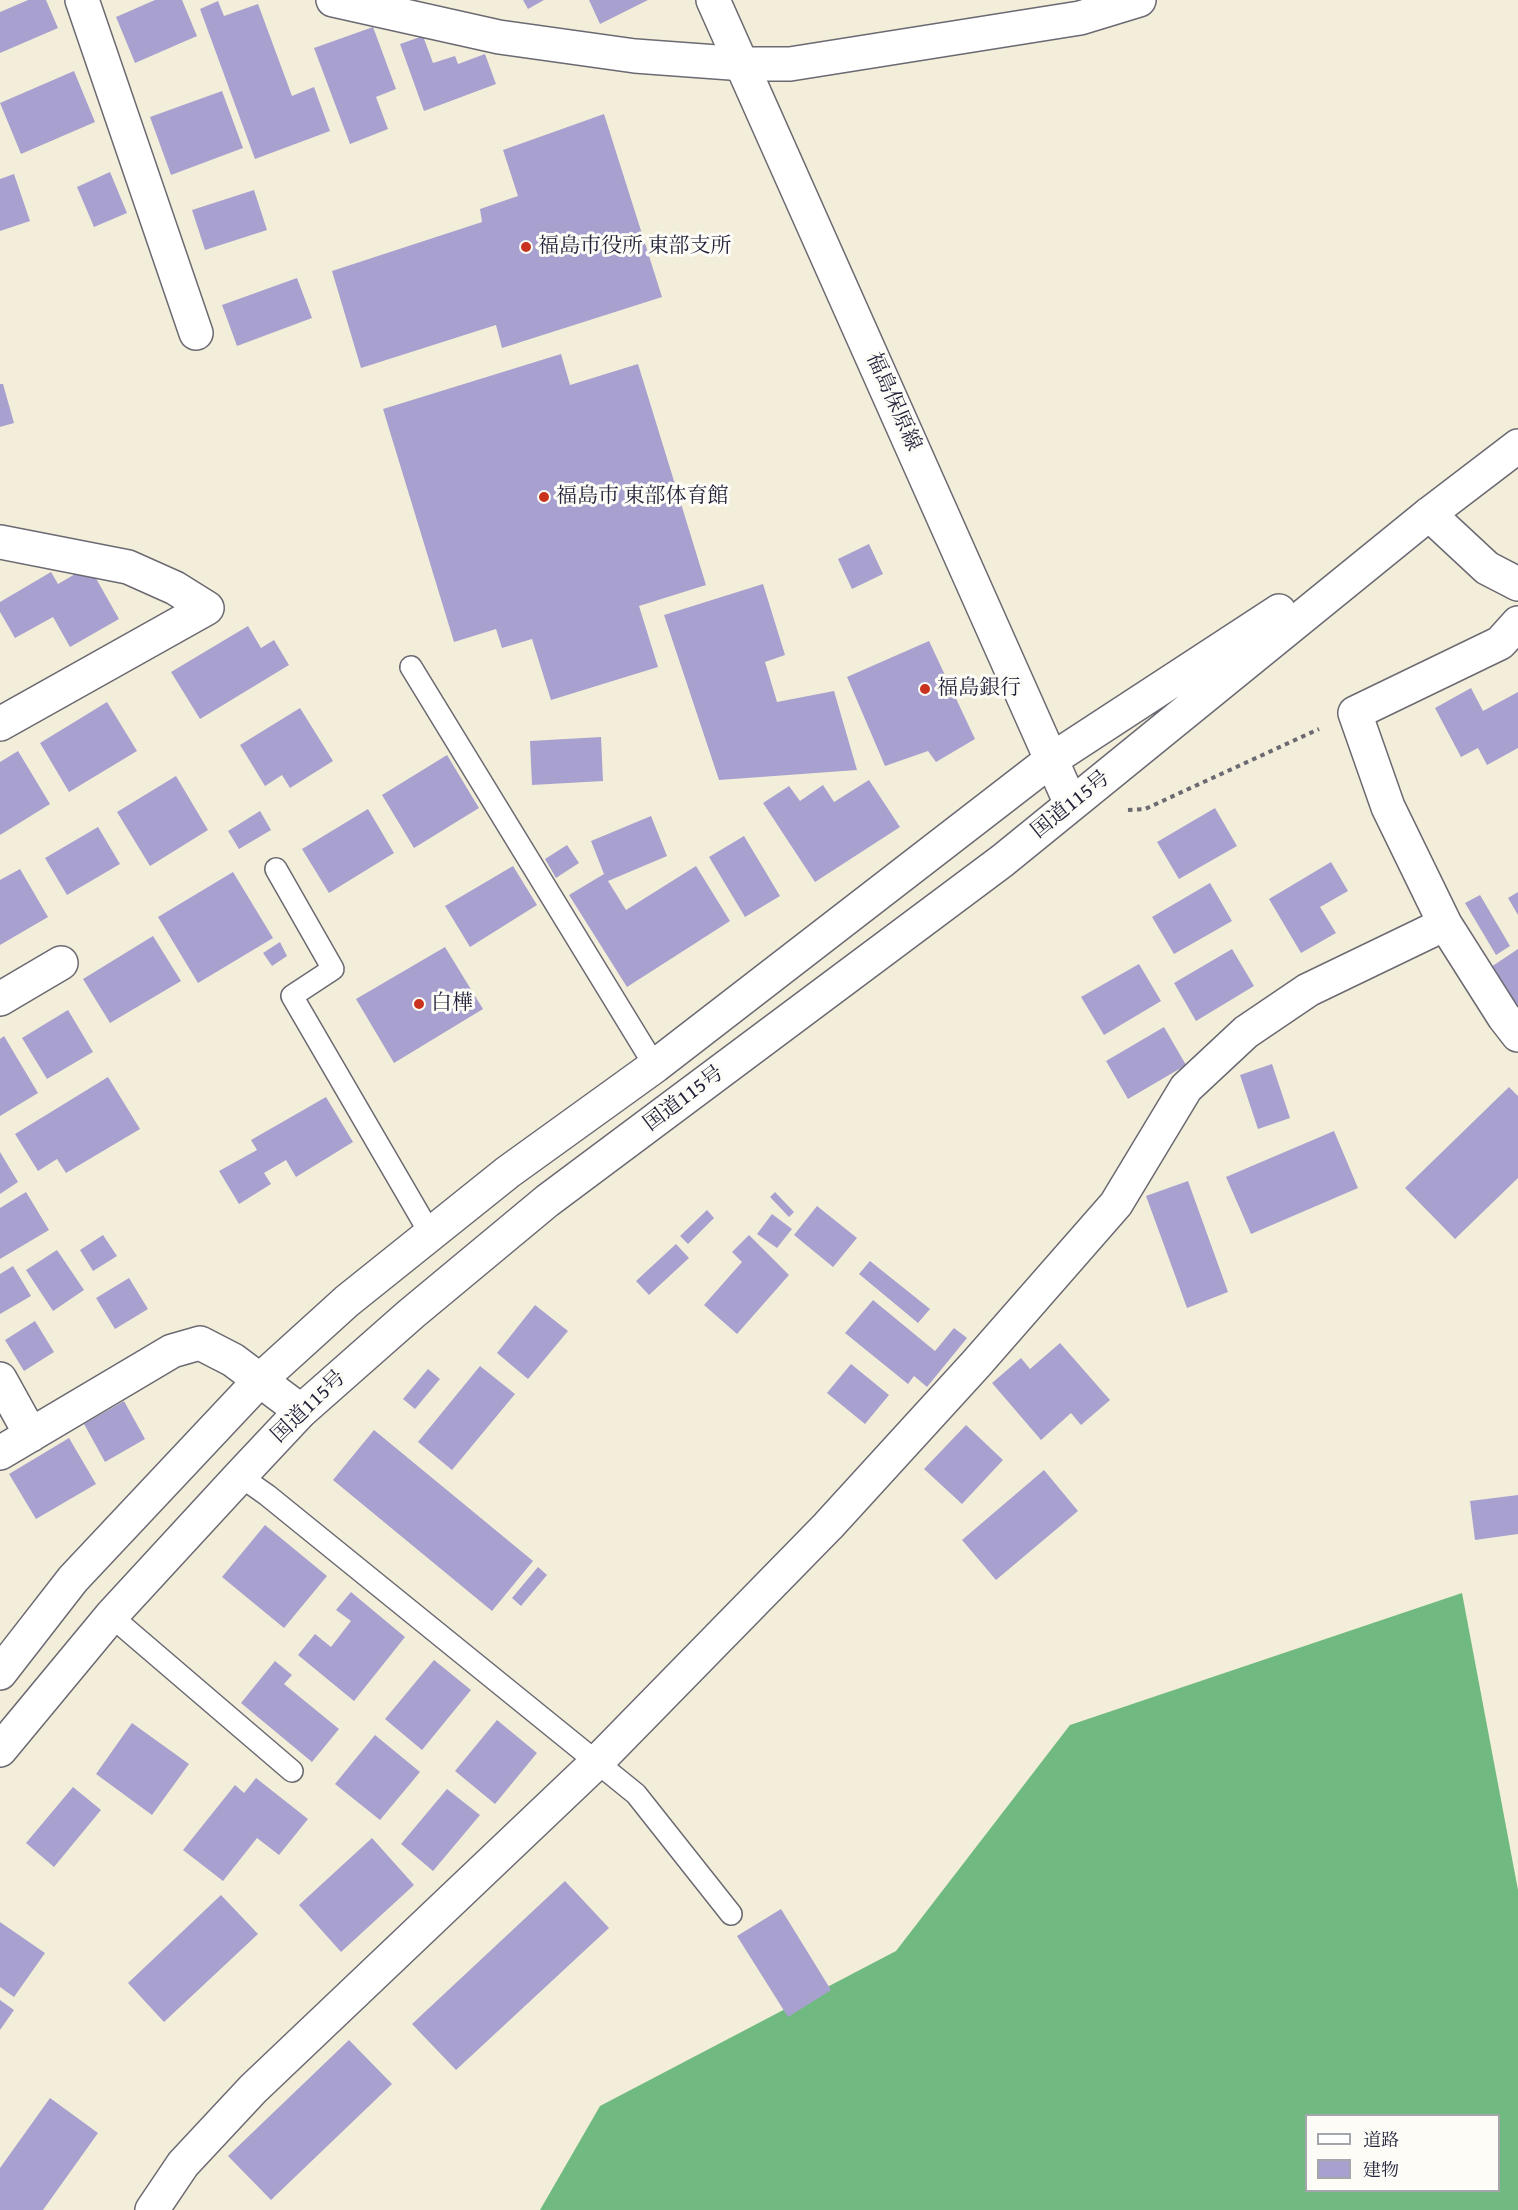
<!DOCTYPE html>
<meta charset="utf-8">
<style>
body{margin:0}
#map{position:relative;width:1518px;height:2210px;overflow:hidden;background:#f3eed9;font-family:"Gentium Book Plus","Noto Serif JP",serif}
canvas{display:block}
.legend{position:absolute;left:1305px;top:2114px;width:195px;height:78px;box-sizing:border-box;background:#fdfcf7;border:2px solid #a5a5ac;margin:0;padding:8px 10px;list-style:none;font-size:18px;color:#22223b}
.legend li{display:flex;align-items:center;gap:12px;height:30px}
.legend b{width:30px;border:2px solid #a5a5ac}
</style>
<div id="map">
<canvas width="1518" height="2210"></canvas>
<ul class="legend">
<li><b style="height:8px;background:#fff"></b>道路</li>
<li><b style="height:16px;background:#a8a1cf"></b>建物</li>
</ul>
</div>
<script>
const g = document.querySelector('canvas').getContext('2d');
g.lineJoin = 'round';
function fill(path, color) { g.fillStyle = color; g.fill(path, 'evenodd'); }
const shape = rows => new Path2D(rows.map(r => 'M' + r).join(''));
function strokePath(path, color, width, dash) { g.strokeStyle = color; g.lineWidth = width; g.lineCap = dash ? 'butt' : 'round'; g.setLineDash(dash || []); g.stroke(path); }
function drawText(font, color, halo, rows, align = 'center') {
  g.font = font + ' "Gentium Book Plus","Noto Serif JP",serif'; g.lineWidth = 6; g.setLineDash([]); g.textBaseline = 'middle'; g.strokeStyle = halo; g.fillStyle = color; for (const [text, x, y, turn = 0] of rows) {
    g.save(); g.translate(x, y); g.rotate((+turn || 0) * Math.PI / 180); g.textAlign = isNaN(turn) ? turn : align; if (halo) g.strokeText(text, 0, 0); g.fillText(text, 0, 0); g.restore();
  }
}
fill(shape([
 [1462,1593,1518,1890,1518,2210,540,2210,600,2106,896,1951,1070,1725],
 [1306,2116,1498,2116,1498,2190,1306,2190]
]), '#70ba81');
fill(shape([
 [28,0,46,0,58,28,0,53,0,12],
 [155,0,182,0,197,36,135,63,116,17],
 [523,0,544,0,528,9],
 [589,0,648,0,600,24],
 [218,1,224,16,258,4,292,96,314,87,330,131,255,159,200,9],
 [373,27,396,89,376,97,388,129,350,144,314,48],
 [423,36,433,63,455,56,458,64,485,54,496,84,424,111,400,44],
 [74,71,95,122,21,154,0,103],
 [222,91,243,148,171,175,150,117],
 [604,114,662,297,502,348,496,325,361,368,332,271,482,222,480,209,518,196,503,150],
 [110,172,127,213,94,227,77,187],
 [14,174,30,221,0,231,0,179],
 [254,190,267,230,205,250,192,210],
 [297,278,312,318,237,346,222,305],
 [561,354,570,385,638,364,706,585,639,606,658,667,551,700,532,639,502,648,496,629,454,642,383,409],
 [0,384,3,384,14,423,0,427],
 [869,544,883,574,852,589,838,559],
 [89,566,119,619,70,647,53,617,15,638,0,612,0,602,51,572,58,584],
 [763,584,785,655,765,662,777,702,834,691,857,770,719,780,664,615],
 [248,626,261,648,274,640,289,665,200,719,171,672],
 [929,641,975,739,936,762,928,751,885,766,847,677],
 [1471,688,1483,711,1518,692,1518,748,1487,765,1478,748,1461,757,1435,708],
 [107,702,137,751,69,792,40,743],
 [300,708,333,761,290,788,282,775,265,786,240,745],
 [601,737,603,781,532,785,530,741],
 [18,751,50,804,0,835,0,762],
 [447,755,479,808,414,848,382,795],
 [176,776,208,830,150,866,117,812],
 [869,780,900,827,815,882,763,803,789,786,800,801,823,785,834,802],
 [1215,808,1237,846,1179,879,1157,842],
 [368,809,394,853,329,893,302,849],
 [260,811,271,830,239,849,228,831],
 [651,816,667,856,608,881,626,910,696,866,730,921,627,987,569,895,604,874,591,841],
 [98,827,120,864,67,895,45,858],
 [744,836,780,896,745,917,709,857],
 [567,845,579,863,556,878,545,859],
 [1331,862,1348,891,1320,907,1336,933,1301,953,1269,899],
 [513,866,537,905,470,947,445,906],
 [20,869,48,917,0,945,0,880],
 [233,872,273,938,198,983,158,917],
 [1210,883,1232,921,1174,954,1152,917],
 [1518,892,1518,915,1508,898],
 [1480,895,1510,946,1496,955,1465,903],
 [153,936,181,981,110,1023,83,979],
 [280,942,287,956,272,966,263,953],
 [445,947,483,1009,394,1063,356,999],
 [1232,949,1254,986,1196,1021,1174,983],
 [1518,949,1518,1007,1491,967],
 [1139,964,1161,1001,1104,1035,1081,997],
 [68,1010,93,1052,47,1079,22,1038],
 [1164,1027,1186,1065,1128,1099,1106,1061],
 [4,1036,38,1093,0,1116,0,1039],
 [1272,1064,1290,1118,1258,1129,1240,1075],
 [108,1077,140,1129,66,1173,57,1159,38,1171,15,1134],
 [1509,1087,1518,1096,1518,1178,1455,1239,1405,1188],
 [326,1097,353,1142,296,1177,286,1160,264,1173,271,1184,239,1204,219,1171,257,1150,251,1140],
 [1334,1131,1358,1188,1251,1234,1226,1177],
 [0,1152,18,1182,0,1194],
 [1188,1181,1228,1292,1187,1308,1146,1196],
 [26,1192,49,1230,0,1259,0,1208],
 [775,1192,794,1212,789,1217,770,1197],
 [817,1206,857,1238,833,1267,794,1235],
 [707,1210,714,1218,688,1244,680,1236],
 [772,1214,792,1229,777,1248,757,1234],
 [103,1235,117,1256,93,1271,80,1250],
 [749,1235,789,1275,737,1334,704,1305,742,1262,732,1252],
 [676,1244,689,1258,649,1295,636,1281],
 [57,1250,84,1290,53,1311,26,1270],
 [870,1261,930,1309,918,1323,859,1274],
 [13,1266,31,1296,0,1314,0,1274],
 [129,1278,148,1309,115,1329,96,1298],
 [873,1300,935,1351,954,1328,967,1338,927,1387,914,1376,908,1384,845,1333],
 [535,1305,568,1331,528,1379,497,1353],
 [35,1321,54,1352,24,1371,5,1340],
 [1060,1343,1110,1400,1081,1425,1071,1413,1041,1440,992,1383,1021,1358,1030,1369],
 [851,1364,889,1395,865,1424,827,1393],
 [480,1366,515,1394,452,1470,418,1442],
 [428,1369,440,1379,415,1409,403,1399],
 [124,1401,145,1439,105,1462,84,1424],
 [966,1425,1003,1460,962,1504,924,1469],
 [374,1430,533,1561,492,1611,333,1480],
 [69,1438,96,1484,36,1519,9,1474],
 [1044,1470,1078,1511,996,1580,962,1540],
 [1518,1495,1518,1534,1475,1540,1470,1501],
 [265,1525,327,1576,284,1628,222,1577],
 [538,1567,547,1575,521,1606,512,1598],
 [351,1592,405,1637,354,1701,298,1655,315,1634,331,1647,351,1621,336,1610],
 [434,1660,471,1690,422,1750,385,1719],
 [275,1661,292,1675,284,1684,339,1729,312,1762,241,1703],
 [497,1720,537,1753,495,1804,455,1771],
 [132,1723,189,1764,152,1815,96,1774],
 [375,1735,420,1772,380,1820,335,1784],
 [256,1778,308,1819,279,1855,257,1838,223,1881,183,1850,235,1785,244,1793],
 [73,1787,101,1810,54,1867,26,1843],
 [447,1789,480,1815,433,1871,401,1844],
 [372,1838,414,1885,341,1952,299,1905],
 [565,1881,609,1928,456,2070,412,2024],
 [221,1895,258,1934,164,2022,128,1983],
 [781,1909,831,1990,788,2017,737,1936],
 [0,1922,45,1953,14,1997,0,1987],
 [0,2000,14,2010,0,2030],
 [349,2040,392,2084,271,2200,228,2156],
 [50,2098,98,2133,43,2210,0,2210,0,2168]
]), '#a8a1cf');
const lane = shape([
 [411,667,655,1066],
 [276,869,333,969,292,996,431,1235],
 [240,1476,267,1495,636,1794,731,1914],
 [111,1616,292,1771]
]);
const street = shape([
 [82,0,196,333],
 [333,0,499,37,635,56,744,64,790,64,1080,18,1139,0],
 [1429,514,1487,568,1518,584],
 [0,542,128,567,175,588,207,608,0,724],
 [1518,623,1500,643,1355,713,1388,807,1445,924,1504,1017,1518,1035],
 [0,999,61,963],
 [0,1379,31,1435],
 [0,1453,172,1351,200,1343,233,1360,301,1411],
 [152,2210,183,2164,253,2089,597,1762,828,1526,976,1364,1116,1204,1186,1088,1246,1032,1308,990,1445,924]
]);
const primary = shape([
 [713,0,1071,804]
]);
const highway = shape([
 [0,1673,73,1579,261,1379,347,1301,508,1172,655,1066,1051,760,1279,611],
 [0,1750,111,1616,240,1476,301,1411,411,1314,547,1201,1002,861,1429,514,1518,446]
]);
strokePath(lane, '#6b6972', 24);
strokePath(street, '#6b6972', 36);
strokePath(primary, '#6b6972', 36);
strokePath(highway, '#6b6972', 36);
strokePath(shape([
 [1128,810,1145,809,1319,729]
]), '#6b6972', 4, [4.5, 4.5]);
strokePath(lane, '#fff', 21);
strokePath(street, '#fff', 33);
strokePath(primary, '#fff', 33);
strokePath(highway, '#fff', 33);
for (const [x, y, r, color] of [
 [526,247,6,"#c8321e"],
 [544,497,6,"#c8321e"],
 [925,689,6,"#c8321e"],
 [419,1004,6,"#c8321e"]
]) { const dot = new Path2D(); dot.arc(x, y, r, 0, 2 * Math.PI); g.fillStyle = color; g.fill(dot); strokePath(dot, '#fdfcf7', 2); }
drawText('21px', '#22223b', '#fdfcf7', [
 ["福島市役所 東部支所",538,247],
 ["福島市 東部体育館",556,497],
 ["福島銀行",937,689],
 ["白樺",431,1004]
], 'left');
drawText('21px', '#22223b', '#fdfcf7', [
 ["福島保原線",893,402,66],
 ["国道115号",1071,805,-39],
 ["国道115号",684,1099,-37],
 ["国道115号",309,1407,-44]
]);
</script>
